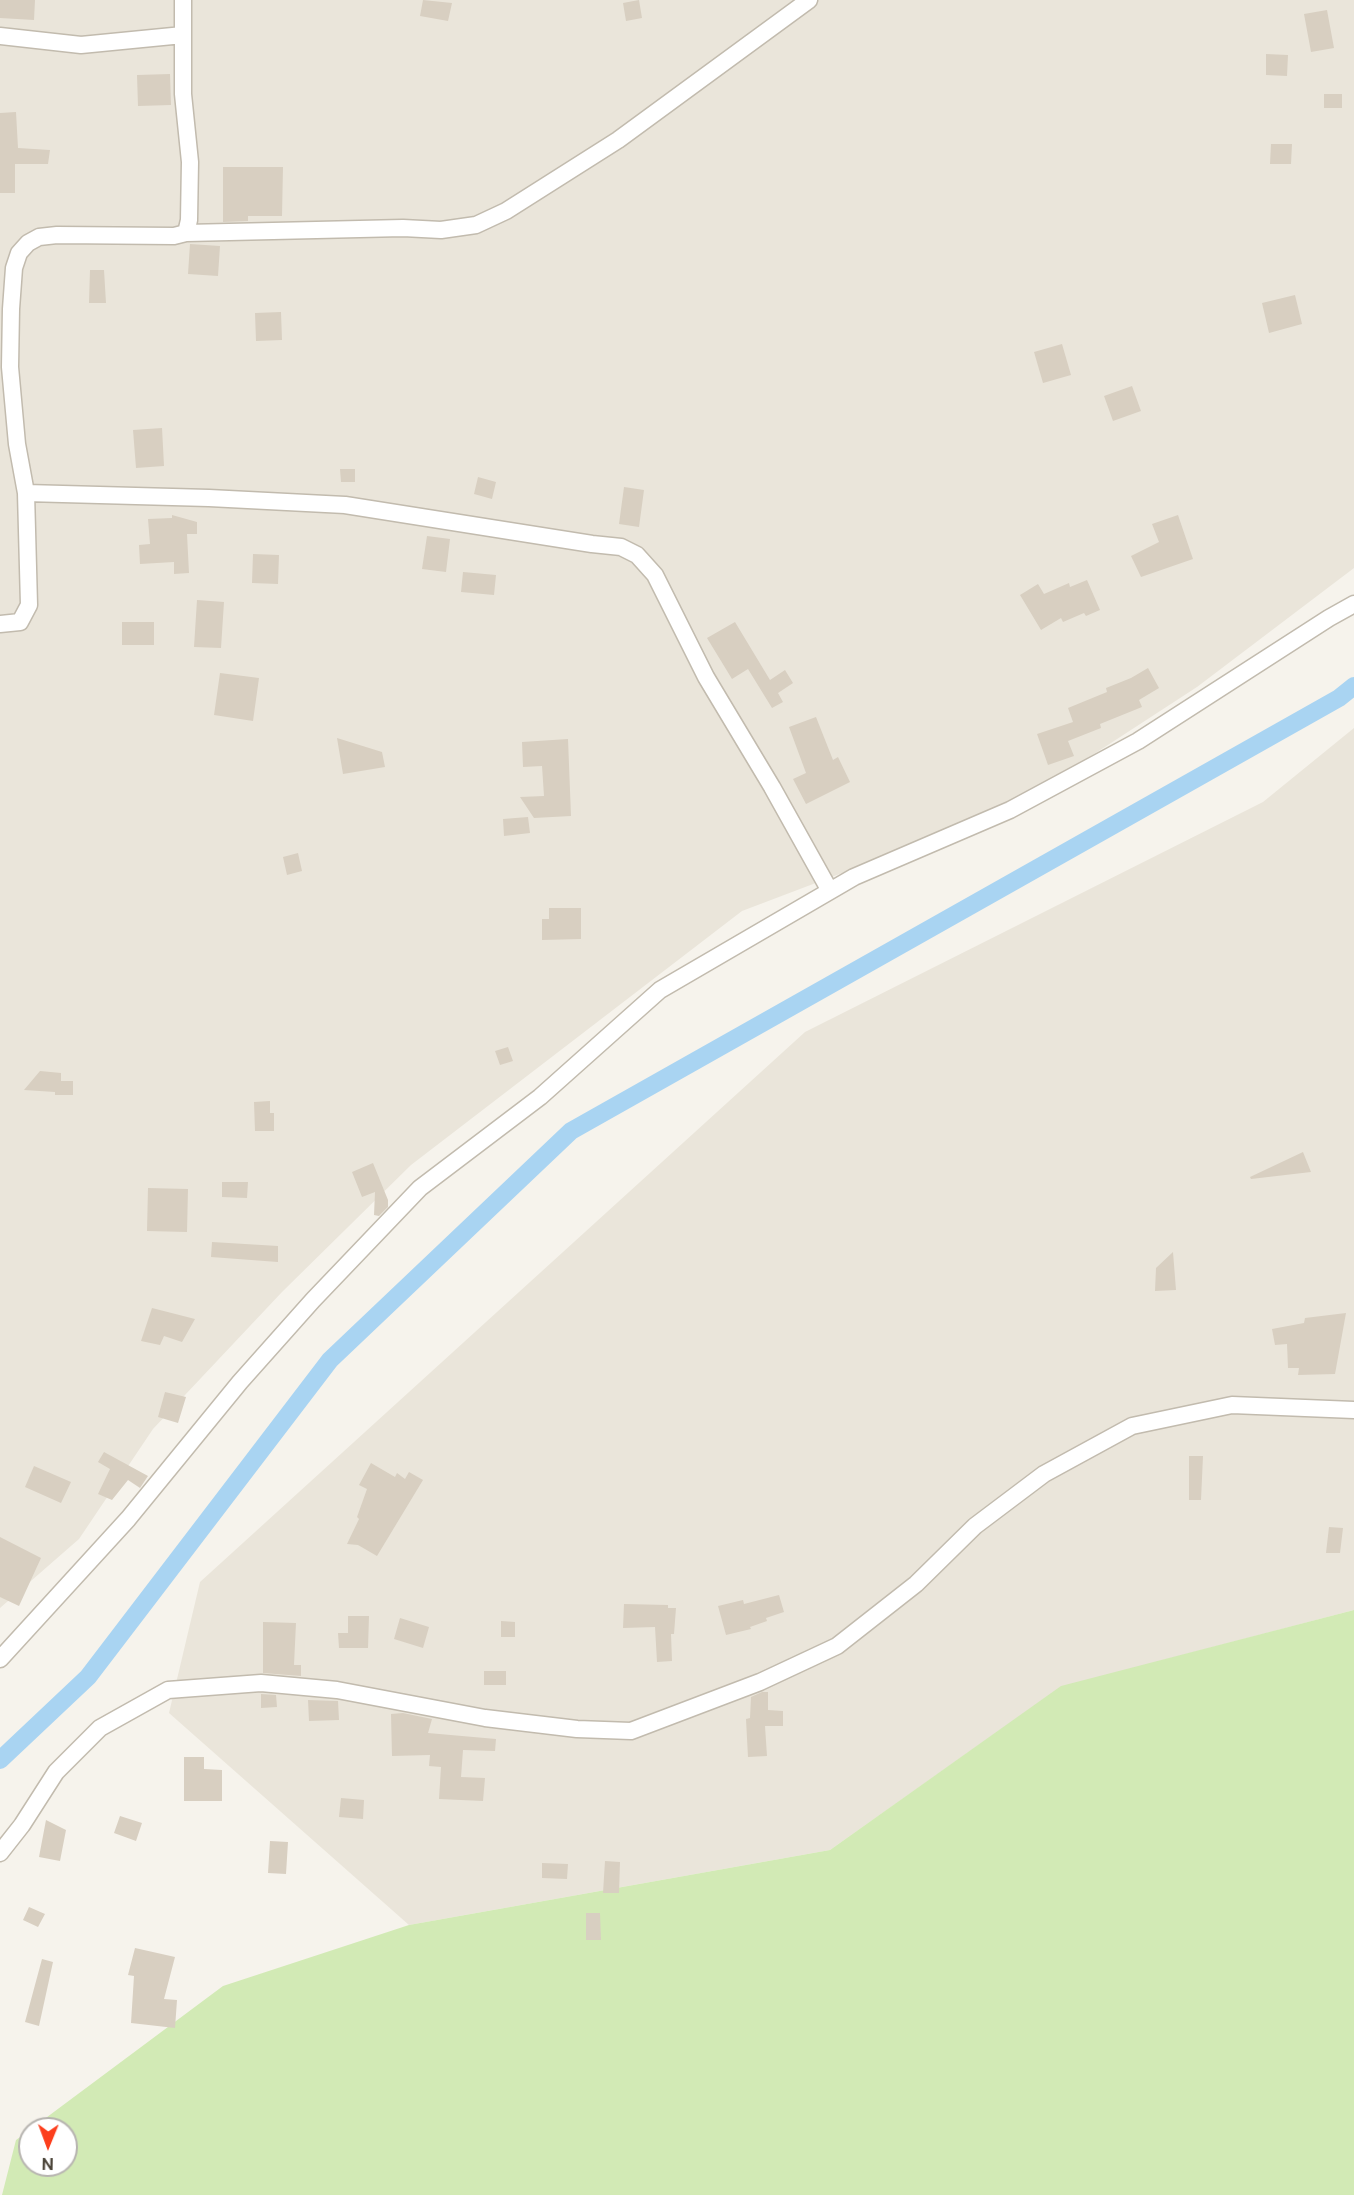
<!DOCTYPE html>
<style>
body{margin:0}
#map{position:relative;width:1354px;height:2195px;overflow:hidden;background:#f6f3ec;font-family:"Public Sans",sans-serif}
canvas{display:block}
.north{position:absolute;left:18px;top:2117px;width:60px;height:60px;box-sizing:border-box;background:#fff;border:2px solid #b7b4b0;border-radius:50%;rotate:181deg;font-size:16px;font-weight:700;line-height:24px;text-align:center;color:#4b4439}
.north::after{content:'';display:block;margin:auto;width:21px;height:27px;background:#fc3f1d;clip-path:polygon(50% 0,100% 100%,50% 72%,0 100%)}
</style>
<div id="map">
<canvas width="1354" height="2195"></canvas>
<div class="north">N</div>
</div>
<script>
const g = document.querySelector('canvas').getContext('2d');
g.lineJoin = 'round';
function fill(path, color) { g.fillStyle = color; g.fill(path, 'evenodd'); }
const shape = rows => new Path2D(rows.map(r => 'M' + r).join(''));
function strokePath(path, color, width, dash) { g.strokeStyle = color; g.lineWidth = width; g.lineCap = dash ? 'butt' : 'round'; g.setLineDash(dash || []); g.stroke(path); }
fill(shape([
 [0,0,1354,0,1354,568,1197,687,1008,810,742,911,411,1165,282,1292,153,1429,79,1539,0,1608],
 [1354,728,1354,1610,1061,1687,830,1850,409,1925,169,1713,200,1582,805,1032,1263,802]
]), '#eae5da');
fill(shape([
 [1354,1610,1354,2195,2,2195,16,2140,30,2130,30,2165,66,2165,66,2129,31,2129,223,1986,409,1925,830,1850,1061,1686]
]), '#d2eab5');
strokePath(shape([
 [0,1760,88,1677,330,1360,571,1131,1339,698,1354,686]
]), '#a9d4f2', 18);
fill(shape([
 [0,0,35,0,34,20,0,18],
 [423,0,452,3,448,21,420,16],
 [639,0,642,18,626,21,623,3],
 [1327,10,1334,48,1311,52,1304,14],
 [1266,54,1288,55,1287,76,1266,75],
 [170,74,171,105,138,106,137,75],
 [1324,94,1342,94,1342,108,1324,108],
 [16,112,18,148,50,150,48,164,15,164,15,193,0,193,0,113],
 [1271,144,1292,144,1291,164,1270,164],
 [223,167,283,167,282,216,248,216,248,221,223,222],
 [190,244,220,246,218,276,188,274],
 [90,270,104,270,106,303,89,303],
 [1295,295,1302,324,1269,333,1262,303],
 [281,312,282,340,256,341,255,313],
 [1062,344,1071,375,1043,383,1034,352],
 [1132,386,1141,411,1113,421,1104,396],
 [162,428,164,466,136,468,133,430],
 [340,469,355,469,355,482,341,482],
 [478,477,496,482,492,499,474,494],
 [624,487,644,490,639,527,619,524],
 [172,515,197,522,197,534,187,534,189,573,174,574,174,562,140,564,139,545,150,544,148,519,172,518],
 [1178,515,1193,559,1141,577,1131,556,1159,542,1152,524],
 [427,536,450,539,446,572,422,569],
 [253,554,279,555,278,584,252,583],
 [463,572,496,575,494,595,461,592],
 [1087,580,1100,610,1086,616,1084,613,1063,622,1061,618,1041,630,1020,595,1038,584,1044,594,1069,583,1070,587],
 [197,600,224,602,221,648,194,647],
 [122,622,154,622,154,645,122,645],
 [735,622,770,680,785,670,793,683,778,693,783,702,772,708,748,669,732,679,707,638],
 [1148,668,1159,688,1139,700,1142,707,1100,724,1101,728,1068,741,1074,756,1048,765,1037,734,1073,722,1068,708,1107,692,1106,688,1131,678],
 [220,673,259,678,253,721,214,715],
 [816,717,833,760,838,757,850,782,806,804,793,779,806,773,789,727],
 [337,738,382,752,385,767,343,774],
 [568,739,571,816,534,818,520,797,544,796,542,766,523,767,522,742],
 [528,817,530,833,504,836,503,819],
 [298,853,302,871,287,875,283,857],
 [549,908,581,908,581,939,542,940,542,919,549,919],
 [508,1047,513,1061,500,1065,495,1051],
 [40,1071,61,1073,61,1081,73,1081,73,1095,55,1095,55,1092,24,1090],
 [270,1101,270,1113,274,1113,274,1131,255,1131,254,1102],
 [1303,1152,1311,1172,1251,1179,1250,1177],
 [373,1163,388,1200,388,1207,379,1216,374,1215,375,1192,362,1197,352,1172],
 [222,1182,248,1182,247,1198,222,1197],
 [148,1188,188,1189,187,1232,147,1231],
 [212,1242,278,1246,278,1262,211,1257],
 [1173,1252,1176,1290,1155,1291,1156,1268],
 [152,1308,195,1319,182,1342,164,1336,160,1345,141,1341],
 [1346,1313,1335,1374,1298,1375,1299,1368,1288,1368,1287,1344,1275,1345,1272,1329,1304,1323,1305,1318],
 [165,1392,186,1397,178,1423,158,1417],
 [104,1452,148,1476,140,1488,128,1480,112,1500,98,1494,110,1469,98,1462],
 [1189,1456,1203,1456,1201,1500,1189,1500],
 [371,1463,395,1477,397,1473,405,1479,409,1472,423,1480,377,1556,358,1545,347,1544,359,1519,357,1517,367,1489,359,1485],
 [34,1466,71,1482,61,1503,25,1487],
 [1329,1527,1343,1528,1340,1553,1326,1553],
 [0,1537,41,1558,19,1606,0,1597],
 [779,1595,784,1612,766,1618,767,1621,750,1627,751,1629,726,1635,718,1606,743,1600,744,1604],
 [624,1604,668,1605,668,1608,676,1608,674,1634,671,1634,672,1661,657,1662,655,1627,623,1628],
 [348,1616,369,1616,368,1648,339,1648,338,1633,348,1633],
 [400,1618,429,1627,423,1648,394,1639],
 [501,1621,515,1622,515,1637,501,1637],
 [263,1622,296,1623,294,1665,301,1665,301,1676,263,1673],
 [484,1671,506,1671,506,1685,484,1685],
 [762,1692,768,1692,768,1710,783,1711,783,1726,765,1726,767,1756,748,1757,746,1719,750,1718,751,1697],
 [261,1694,276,1695,277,1707,261,1708],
 [308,1700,338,1701,339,1720,309,1721],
 [403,1713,432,1719,428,1733,496,1739,495,1751,463,1750,461,1777,485,1778,483,1801,439,1799,441,1767,429,1766,430,1755,392,1756,391,1714],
 [184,1757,204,1757,204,1769,222,1770,222,1801,184,1801],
 [341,1798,364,1800,363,1819,339,1817],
 [120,1816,142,1823,136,1841,114,1833],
 [46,1820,66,1830,60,1861,39,1857],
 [270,1841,288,1842,286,1874,268,1873],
 [605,1861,620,1862,619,1893,603,1893],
 [542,1863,568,1864,567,1879,542,1878],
 [29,1907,45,1914,38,1927,23,1920],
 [586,1913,600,1913,601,1940,586,1940],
 [135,1948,175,1957,164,1999,177,2000,175,2028,131,2023,134,1976,128,1975],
 [42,1959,53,1962,39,2026,25,2022]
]), '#d8cfc1');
const minor = shape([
 [0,36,81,45,183,35],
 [186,233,403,228,441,230,476,225,506,211,618,140,809,0],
 [26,493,209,498,345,505,592,544,621,547,637,555,655,575,706,677,772,787,830,891],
 [0,624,20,622,29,605,26,493,17,444,10,367,11,309,14,268,19,253,28,243,39,237,57,235,174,236,186,233,189,220,190,162,183,94,183,0],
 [0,1659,128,1519,240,1382,313,1300,420,1188,540,1097,660,990,854,877,1010,810,1138,741,1329,618,1354,604],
 [0,1853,22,1825,56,1772,100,1728,168,1690,261,1683,337,1690,485,1718,577,1729,631,1731,760,1682,837,1646,916,1584,975,1526,1044,1474,1132,1426,1232,1405,1354,1410]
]);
strokePath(minor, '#c2bbae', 19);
strokePath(minor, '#fff', 16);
</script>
